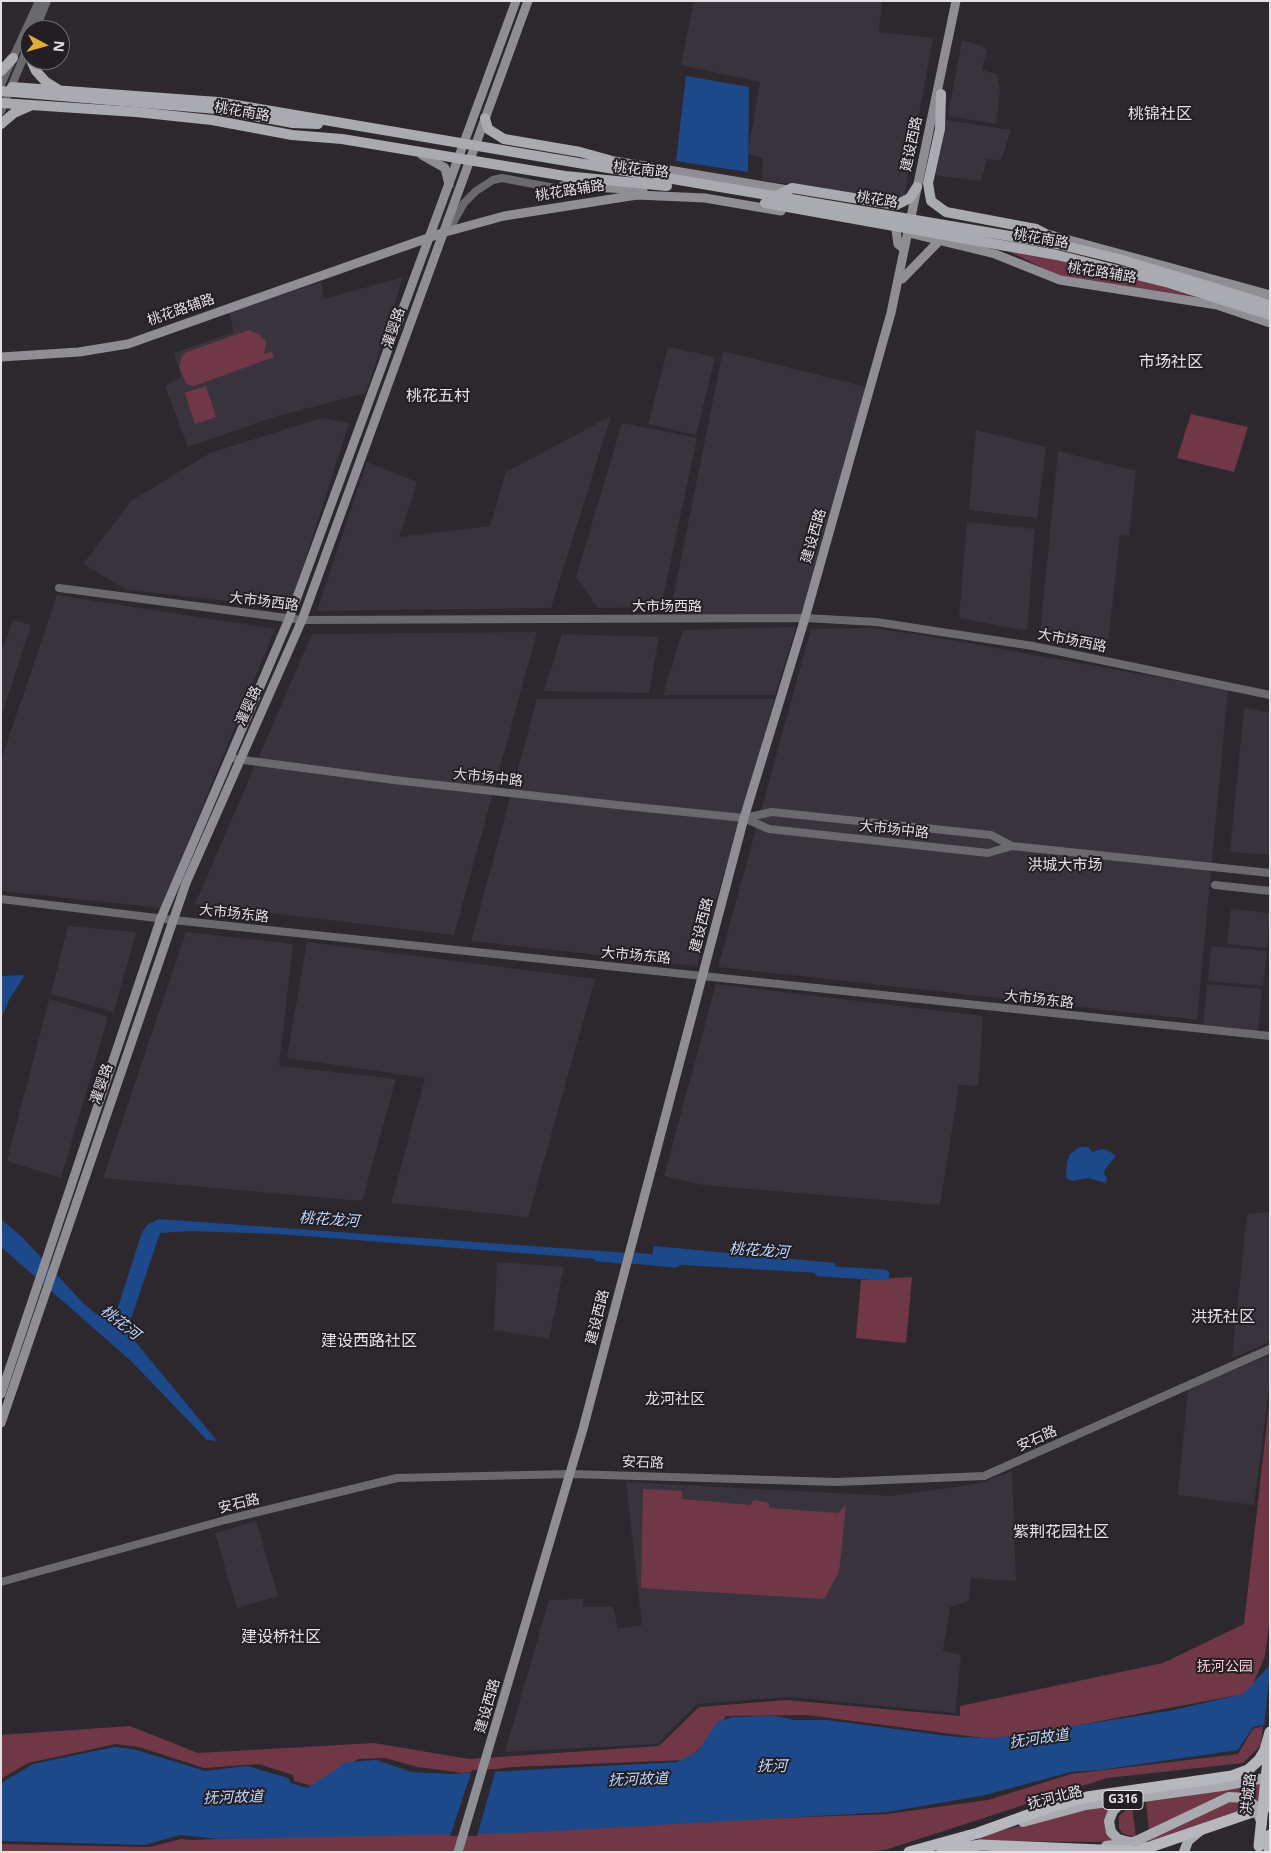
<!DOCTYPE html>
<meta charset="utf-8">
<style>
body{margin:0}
#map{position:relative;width:1271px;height:1853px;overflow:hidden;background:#2c282e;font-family:"Noto Sans",sans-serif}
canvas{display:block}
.frame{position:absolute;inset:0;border:2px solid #e3e0e4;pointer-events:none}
.north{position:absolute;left:20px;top:20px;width:50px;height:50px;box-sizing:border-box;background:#221e24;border:1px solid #6f6c71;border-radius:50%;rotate:96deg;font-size:14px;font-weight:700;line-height:20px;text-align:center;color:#e3e0e4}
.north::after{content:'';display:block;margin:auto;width:18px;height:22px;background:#e2af34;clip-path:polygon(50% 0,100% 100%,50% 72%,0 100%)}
</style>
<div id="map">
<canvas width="1271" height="1853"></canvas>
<div class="frame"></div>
<div class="north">N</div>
</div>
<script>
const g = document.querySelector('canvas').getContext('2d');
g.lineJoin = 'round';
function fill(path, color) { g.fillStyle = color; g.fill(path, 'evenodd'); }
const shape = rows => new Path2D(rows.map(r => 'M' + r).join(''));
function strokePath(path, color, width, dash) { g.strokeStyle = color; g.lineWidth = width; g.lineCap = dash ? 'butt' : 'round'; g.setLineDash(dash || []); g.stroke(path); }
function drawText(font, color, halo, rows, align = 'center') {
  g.font = font + ' "Noto Sans","Noto Sans SC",sans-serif'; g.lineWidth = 4; g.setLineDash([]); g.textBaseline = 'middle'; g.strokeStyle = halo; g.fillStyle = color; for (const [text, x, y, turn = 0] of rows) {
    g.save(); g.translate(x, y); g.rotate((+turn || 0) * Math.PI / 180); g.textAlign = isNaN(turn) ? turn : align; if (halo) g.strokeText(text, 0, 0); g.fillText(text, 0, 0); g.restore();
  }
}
fill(shape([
 [694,1,882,1,879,32,933,38,903,202,762,180,763,158,748,153,760,82,681,65],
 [962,40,979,45,987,50,982,70,997,74,1000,90,996,124,948,116],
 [946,120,1011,130,1001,161,987,159,981,181,934,175],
 [403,277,366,393,274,417,188,447,165,386,181,377,174,353,234,332,229,312,321,282,324,299],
 [668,347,715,357,696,435,648,424],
 [723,351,866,387,802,614,669,618],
 [611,416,551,608,317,611,367,462,417,482,399,537,490,526,506,472],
 [321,418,349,423,290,608,127,590,83,564,131,501,210,453],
 [622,423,697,438,661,607,598,608,576,577],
 [976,430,1046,447,1037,518,969,510],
 [1058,451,1136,471,1129,536,1120,535,1107,653,1040,635],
 [967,522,1035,529,1027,631,959,618],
 [57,595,275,629,161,908,1,891,1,760],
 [13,620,31,625,1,717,1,646,4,646],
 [796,627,775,695,663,695,683,630],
 [873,628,946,639,1228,690,1197,1020,718,967,811,629],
 [537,632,454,935,195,904,312,634],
 [562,634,659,637,649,693,544,691],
 [537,699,775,699,697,966,471,941],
 [1244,708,1270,713,1270,855,1230,852],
 [1231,909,1270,913,1267,948,1227,944],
 [68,926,136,932,114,1012,51,994],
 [186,932,293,944,279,1066,396,1079,362,1201,103,1178],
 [307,942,595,979,528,1217,391,1203,425,1078,287,1058],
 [1211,946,1267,951,1263,986,1208,981],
 [716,984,983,1016,978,1086,959,1085,940,1205,703,1185,664,1176],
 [1207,984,1262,989,1258,1032,1203,1027],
 [49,999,108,1017,61,1178,7,1161],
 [1270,1212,1270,1342,1232,1358,1247,1214],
 [497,1262,564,1267,549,1339,494,1330],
 [1270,1355,1270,1381,1254,1505,1178,1495,1188,1389],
 [1012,1471,1016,1581,971,1578,969,1601,950,1607,943,1651,961,1655,955,1713,787,1697,697,1704,658,1744,505,1752,549,1600,583,1599,583,1607,613,1607,618,1629,642,1625,626,1482,892,1496,981,1483],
 [256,1521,278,1596,237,1608,215,1533]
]), '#39333e');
fill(shape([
 [1004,242,1068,252,1220,293,1218,300,1059,276,1002,248],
 [249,330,260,335,266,342,264,354,272,352,274,357,194,386,186,384,179,366,182,356,187,352],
 [206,386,216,417,195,424,185,393],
 [1191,414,1248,427,1234,472,1177,458],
 [912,1277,906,1343,856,1338,861,1280],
 [1270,1397,1270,1616,1265,1656,1249,1693,999,1740,807,1715,726,1716,713,1736,687,1760,512,1767,462,1773,418,1767,385,1758,358,1759,316,1787,294,1781,293,1775,259,1764,204,1768,139,1747,116,1744,28,1763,1,1779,1,1735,130,1726,198,1753,374,1743,469,1759,659,1746,699,1707,787,1700,960,1716,960,1706,1163,1663,1244,1624],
 [643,1489,682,1491,682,1499,750,1505,754,1500,769,1503,769,1508,838,1513,846,1505,839,1572,824,1599,641,1588],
 [1263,1726,1261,1745,1243,1763,1107,1778,888,1849,871,1852,1,1852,1,1844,150,1847,181,1839,192,1840,887,1814,988,1800,1071,1774,1238,1754,1253,1729],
 [1270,1780,1270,1806,1150,1842,1146,1802,1256,1785],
 [1112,1804,1116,1842,979,1841,978,1836],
 [1132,1805,1136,1838,1122,1833,1119,1828,1119,1816]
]), '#703846');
fill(shape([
 [686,76,749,87,748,172,676,161],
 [25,975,9,1000,1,1019,1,976],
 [1080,1147,1088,1147,1092,1152,1102,1149,1109,1151,1116,1156,1105,1169,1104,1174,1107,1178,1106,1183,1088,1178,1072,1181,1066,1178,1067,1162,1070,1154],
 [1,1219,23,1238,84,1304,98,1315,103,1315,110,1314,118,1307,142,1232,147,1225,159,1219,600,1251,622,1261,278,1234,190,1231,160,1233,130,1322,130,1335,217,1441,207,1440,131,1361,1,1247],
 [654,1246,835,1263,835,1274,666,1264,652,1256],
 [1270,1665,1270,1724,1253,1727,1238,1750,1100,1770,1071,1772,985,1795,888,1812,519,1833,219,1839,180,1835,144,1845,1,1841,1,1783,33,1764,114,1747,133,1749,205,1771,247,1766,288,1778,291,1783,307,1788,347,1762,376,1760,412,1772,451,1774,677,1762,698,1751,717,1722,732,1717,776,1716,793,1720,827,1720,956,1737,996,1738,1169,1711,1243,1694]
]), '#1d488a');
fill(shape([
 [1270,1670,1270,1727,1264,1727],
 [496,1769,477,1836,450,1836,472,1770]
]), '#2c282e');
strokePath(shape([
 [598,1256,621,1258],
 [632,1258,675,1262],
 [820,1271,884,1275]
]), '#1d488a', 11);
strokePath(shape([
 [35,30,47,1],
 [1,84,39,1],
 [1,111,30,42],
 [448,231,464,203,476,191,493,180,502,178,560,189,563,185],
 [59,588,302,620,805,618,876,622,1033,646,1270,695],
 [236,759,394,780,626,806,744,818,772,812,991,835,1012,846,1270,873],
 [744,818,769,829,988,853,1012,846],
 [1215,885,1270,891],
 [1,899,173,920,1270,1036],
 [1,1582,225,1520,397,1478,570,1474,837,1482,984,1476,1270,1349]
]), '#6a6a6e', 8);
strokePath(shape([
 [422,155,445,168,449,185],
 [604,162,609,160,788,190],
 [565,176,576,186,643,190],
 [896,230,898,244,904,249],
 [913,234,995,254,1060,280,1217,305,1270,323],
 [1039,235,1044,233,1270,295],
 [902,279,940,240],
 [1,357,79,352,128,344,442,233,504,216,637,195,705,198,781,211],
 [1,1394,161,918,289,619,516,1],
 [1,1423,186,883,302,620,528,1],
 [458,1852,583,1429,744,818,805,618,891,313,956,1]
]), '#8e8e94', 9);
strokePath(shape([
 [31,60,36,71,46,82,59,90],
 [1,71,13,58],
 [12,87,218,102,1057,244,1119,259,1270,305],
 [941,94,940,129,928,183,931,201,946,212,1036,229,1044,233],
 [1,103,136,112,212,120,292,135,342,139,565,176,667,186],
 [485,118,488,129,504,139,580,152,609,160],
 [293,123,318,124],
 [1,124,14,113,30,106],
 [775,197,792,188,896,205,910,198,917,187],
 [765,203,1057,255,1169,283,1270,315],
 [1129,1802,1118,1806,1113,1811,1109,1821,1111,1832,1118,1839,1130,1842],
 [1023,1822,1086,1805,1222,1786,1270,1777],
 [1106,1846,1134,1842],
 [1184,1852,1188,1841,1200,1831]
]), '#aaaab1', 10);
strokePath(shape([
 [942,1851,980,1845,1125,1851,1150,1847,1270,1806],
 [909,1852,978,1833,1050,1807,1087,1797,1232,1776,1248,1770,1259,1760,1265,1750,1270,1732],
 [1269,1852,1270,1835]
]), '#b7b7be', 11);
strokePath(shape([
 [1,91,217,109,293,123],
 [1134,1842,1229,1797,1246,1798,1254,1805,1262,1823]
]), '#aaaab1', 10);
strokePath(shape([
 [1259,1846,1270,1740]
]), '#b7b7be', 11);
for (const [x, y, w] of [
 [1123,1800,40]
]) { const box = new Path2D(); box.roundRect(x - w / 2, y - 9.5, w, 19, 4); g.fillStyle = '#221e24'; g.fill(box); strokePath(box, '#e3e0e4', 1); }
drawText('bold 12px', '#e3e0e4', null, [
 ["G316",1123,1800]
]);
drawText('14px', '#e3e0e4', '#221e24', [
 ["桃花南路",242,112,10],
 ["建设西路",912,144,-78],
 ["桃花南路",641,170,6],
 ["桃花路辅路",570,191,-9],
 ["桃花路",877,200,9],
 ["桃花南路",1041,239,10],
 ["桃花路辅路",1102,273,9],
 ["桃花路辅路",181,310,-19],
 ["灌婴路",394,328,-71],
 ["建设西路",814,536,-74],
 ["大市场西路",264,602,7],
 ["大市场西路",667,607],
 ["大市场西路",1072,641,11],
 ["灌婴路",249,706,-66],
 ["大市场中路",488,778,6],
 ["大市场中路",894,830,6],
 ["大市场东路",234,914,6],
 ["建设西路",702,925,-76],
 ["大市场东路",636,956,5],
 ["大市场东路",1039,1000,6],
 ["灌婴路",102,1084,-71],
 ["建设西路",598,1317,-76],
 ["安石路",1037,1439,-24],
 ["安石路",643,1463,2],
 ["安石路",239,1504,-14],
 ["建设西路",488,1706,-74],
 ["洪城路",1249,1794,-84],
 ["抚河北路",1055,1798,-14]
]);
drawText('14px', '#fcc8d2', '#221e24', [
 ["抚河公园",1225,1667]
]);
drawText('15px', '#e3e0e4', '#221e24', [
 ["洪城大市场",1065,866],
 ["龙河社区",675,1400]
]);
drawText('italic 15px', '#bed7fe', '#221e24', [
 ["桃花龙河",329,1220,4],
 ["桃花龙河",759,1251,4],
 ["桃花河",120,1323,38],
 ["抚河故道",1039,1739,-8],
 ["抚河",772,1767],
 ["抚河故道",638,1780,-2],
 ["抚河故道",233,1798,-2]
]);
drawText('16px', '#e3e0e4', '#221e24', [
 ["桃锦社区",1160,114],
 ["市场社区",1171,362],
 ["桃花五村",438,396],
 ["洪抚社区",1223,1317],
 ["建设西路社区",369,1341],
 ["紫荆花园社区",1061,1532],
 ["建设桥社区",281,1637]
]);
</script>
